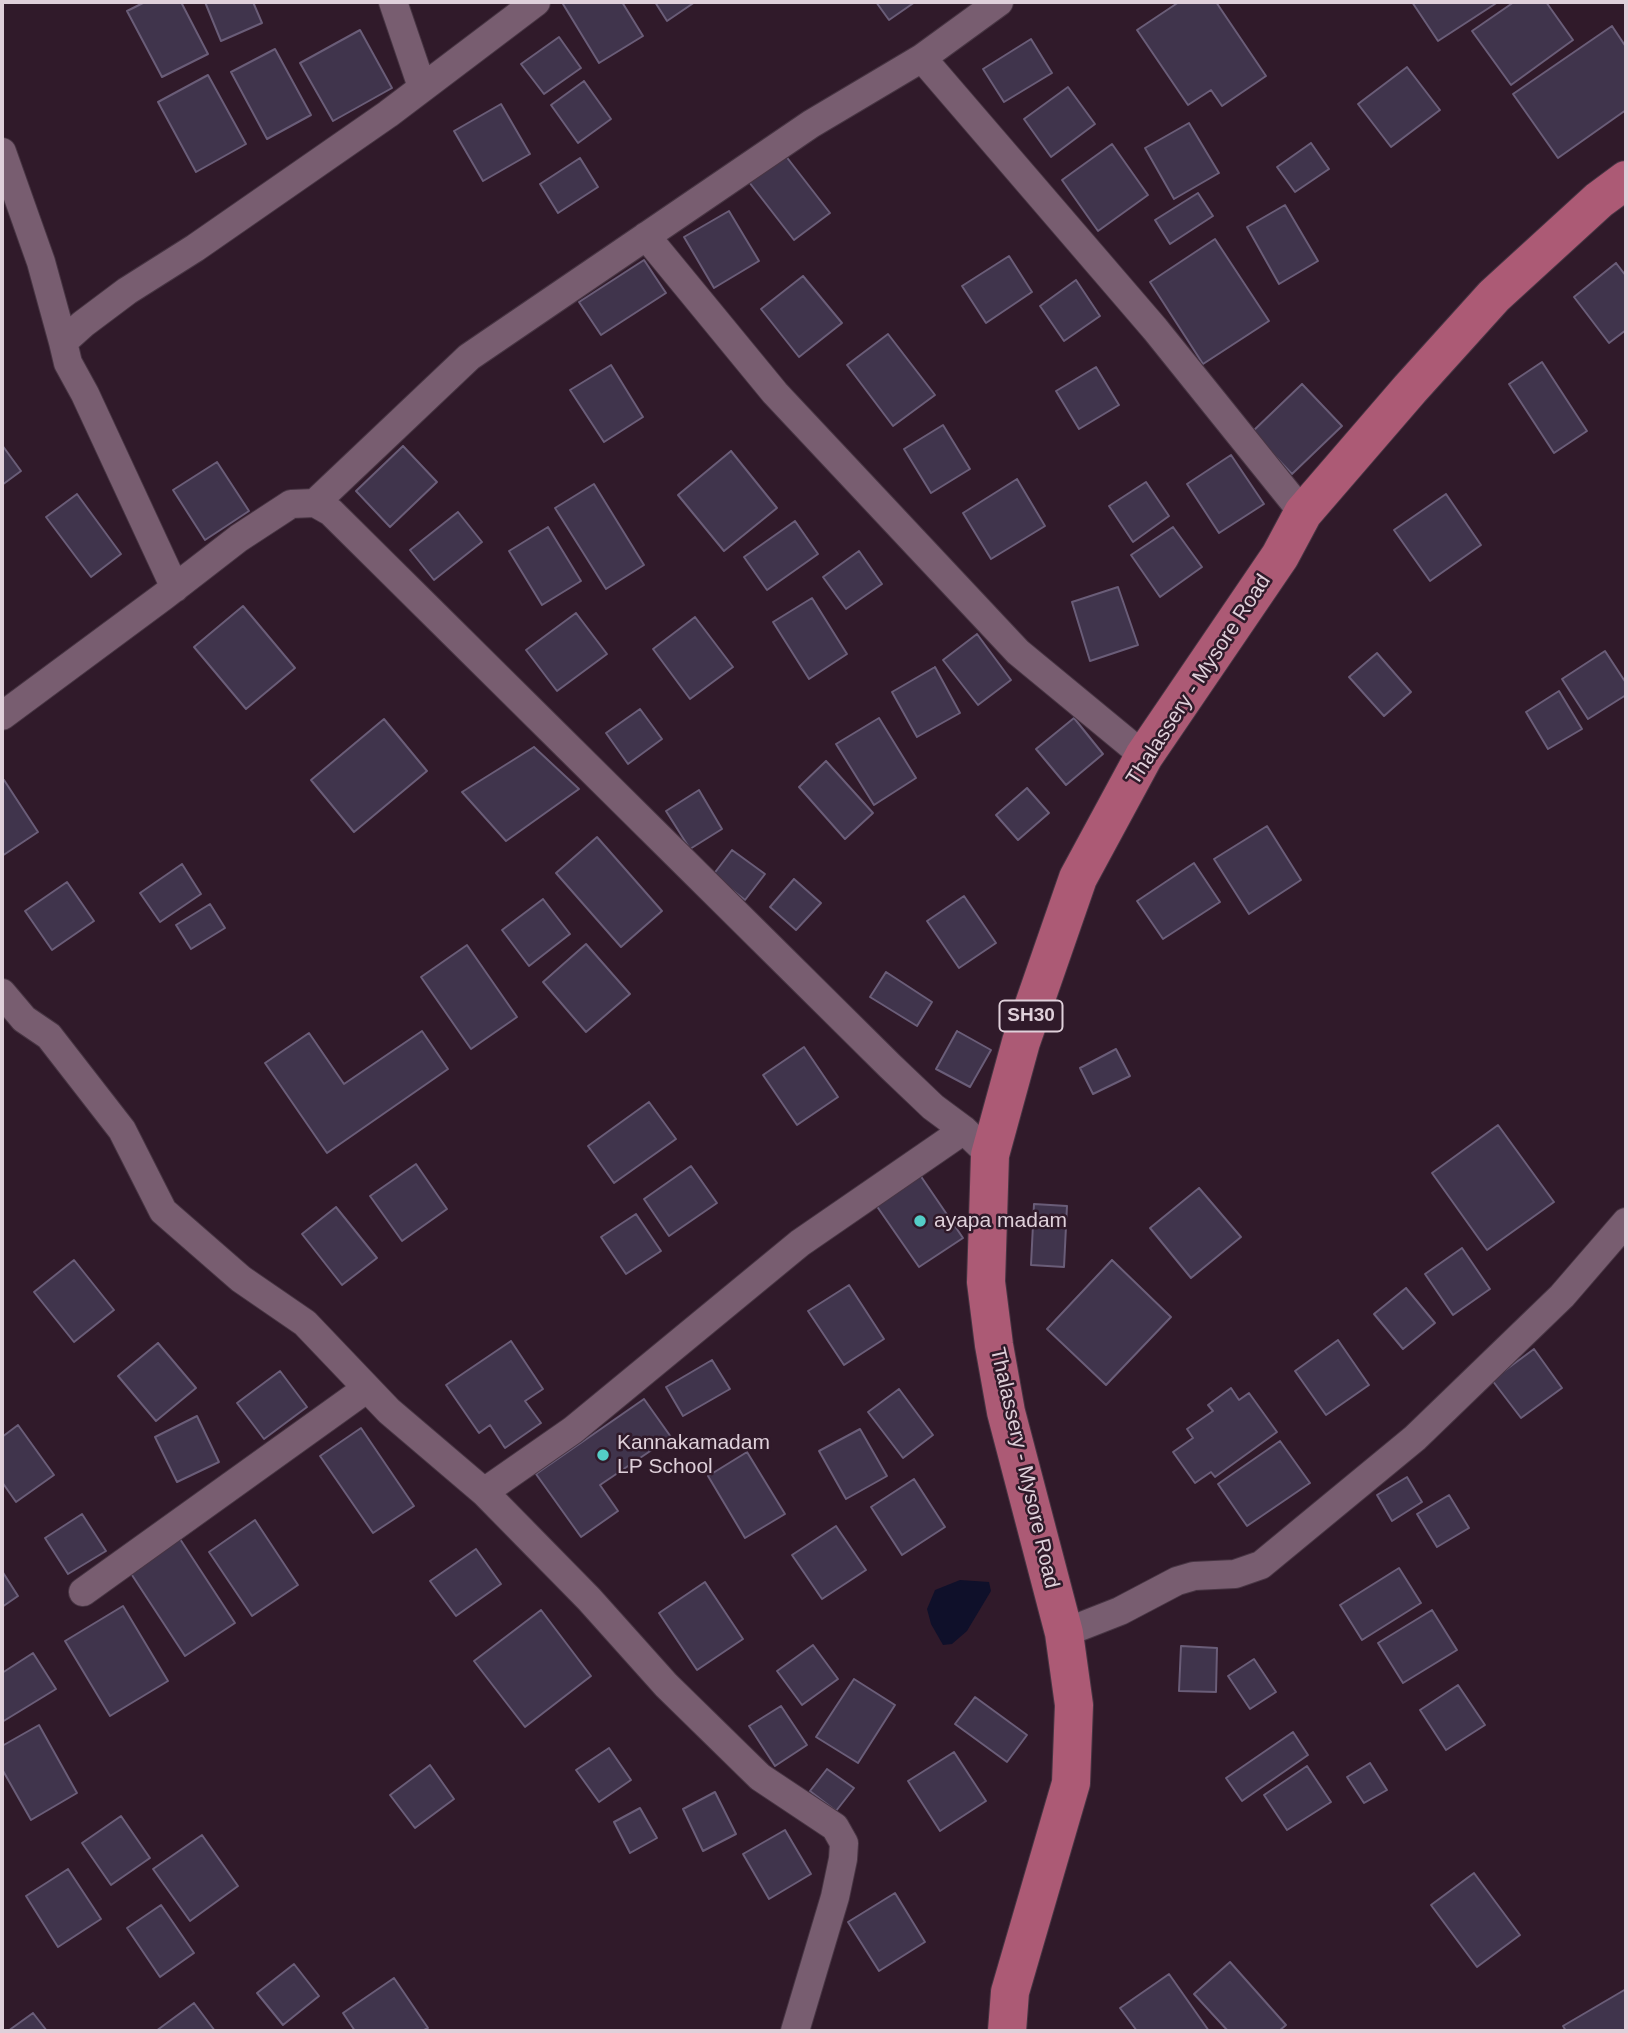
<!DOCTYPE html>
<style>
body{margin:0}
#map{position:relative;width:1628px;height:2033px;overflow:hidden;background:#301a2a;font-family:Helvetica,sans-serif}
canvas{display:block}
.frame{position:absolute;inset:0;border:4px solid #dfd0da;pointer-events:none}
</style>
<div id="map">
<canvas width="1628" height="2033"></canvas>
<div class="frame"></div>
</div>
<script>
const g = document.querySelector('canvas').getContext('2d');
g.lineJoin = 'round';
function fill(path, color) { g.fillStyle = color; g.fill(path, 'evenodd'); }
const shape = rows => new Path2D(rows.map(r => 'M' + r).join(''));
function strokePath(path, color, width, dash) { g.strokeStyle = color; g.lineWidth = width; g.lineCap = dash ? 'butt' : 'round'; g.setLineDash(dash || []); g.stroke(path); }
function drawText(font, color, halo, rows, align = 'center') {
  g.font = font + ' Helvetica,sans-serif'; g.lineWidth = 5; g.setLineDash([]); g.textBaseline = 'middle'; g.strokeStyle = halo; g.fillStyle = color; for (const [text, x, y, turn = 0] of rows) {
    g.save(); g.translate(x, y); g.rotate((+turn || 0) * Math.PI / 180); g.textAlign = isNaN(turn) ? turn : align; if (halo) g.strokeText(text, 0, 0); g.fillText(text, 0, 0); g.restore();
  }
}
fill(shape([
 [960,1580,989,1582,991,1591,967,1631,952,1644,943,1645,931,1624,927,1609,935,1590]
]), '#0f102a');
const building = shape([
 [145,2,181,2,208,54,162,77,127,11,145,2],
 [205,2,253,2,262,23,221,41,205,2],
 [566,2,622,2,643,36,599,63,563,4,566,2],
 [655,2,695,2,667,21,655,2],
 [876,2,915,2,889,20,876,2],
 [1179,2,1216,2,1266,76,1222,106,1211,90,1188,105,1137,30,1179,2],
 [1412,2,1498,2,1438,41,1412,2],
 [1514,2,1546,2,1573,40,1511,85,1472,31,1514,2],
 [1612,26,1626,47,1626,110,1558,158,1513,94,1612,26],
 [360,30,392,88,333,121,300,63,360,30],
 [559,37,581,68,544,94,521,64,559,37],
 [1031,39,1052,73,1004,102,983,69,1031,39],
 [275,49,311,115,267,139,231,72,275,49],
 [1407,67,1440,110,1391,147,1358,104,1407,67],
 [208,75,246,144,196,172,158,102,208,75],
 [584,81,611,119,578,143,551,105,584,81],
 [1068,87,1095,124,1051,157,1024,119,1068,87],
 [501,104,530,154,483,181,454,131,501,104],
 [1189,123,1219,173,1174,199,1145,148,1189,123],
 [1311,143,1329,169,1295,192,1277,167,1311,143],
 [1112,144,1148,195,1098,231,1062,180,1112,144],
 [785,155,830,213,794,240,749,182,785,155],
 [580,158,598,187,558,213,540,184,580,158],
 [1198,193,1213,216,1170,244,1155,220,1198,193],
 [1285,205,1318,261,1279,284,1247,227,1285,205],
 [729,211,759,261,714,288,684,237,729,211],
 [1215,239,1269,321,1203,364,1150,282,1215,239],
 [1009,256,1032,292,986,323,962,286,1009,256],
 [644,260,666,293,601,335,579,302,644,260],
 [1616,263,1626,276,1626,330,1609,343,1574,297,1616,263],
 [803,276,842,323,799,357,761,309,803,276],
 [1076,280,1100,316,1064,341,1040,306,1076,280],
 [888,334,935,395,893,426,847,365,888,334],
 [1542,362,1587,431,1554,453,1509,384,1542,362],
 [611,365,643,417,604,442,570,390,611,365],
 [1096,367,1119,405,1079,429,1056,391,1096,367],
 [1302,384,1342,426,1292,474,1252,432,1302,384],
 [943,425,970,469,931,493,904,449,943,425],
 [2,445,21,471,2,485,2,445],
 [403,446,437,482,390,527,356,491,403,446],
 [731,451,777,508,724,551,678,495,731,451],
 [1231,455,1264,504,1219,533,1187,484,1231,455],
 [217,462,249,511,205,540,173,490,217,462],
 [1017,479,1045,526,991,559,963,513,1017,479],
 [1146,482,1169,516,1133,542,1109,506,1146,482],
 [594,484,644,565,606,589,555,508,594,484],
 [77,494,121,554,91,577,46,517,77,494],
 [1446,494,1481,545,1430,581,1394,530,1446,494],
 [458,512,482,542,434,580,410,550,458,512],
 [795,521,818,554,767,590,744,557,795,521],
 [548,527,581,581,542,605,509,551,548,527],
 [1173,527,1202,567,1160,597,1131,555,1173,527],
 [859,551,882,584,846,609,823,577,859,551],
 [1118,587,1138,645,1090,661,1072,602,1118,587],
 [812,598,847,654,809,679,773,622,812,598],
 [243,606,295,668,246,709,194,647,243,606],
 [576,613,607,654,557,691,526,650,576,613],
 [695,617,733,667,690,699,653,649,695,617],
 [977,634,1011,680,978,705,943,660,977,634],
 [1605,651,1626,683,1626,695,1588,719,1562,679,1605,651],
 [1377,653,1411,692,1384,716,1349,677,1377,653],
 [935,667,960,713,917,737,892,692,935,667],
 [1559,691,1582,729,1548,749,1526,712,1559,691],
 [640,709,662,739,628,764,606,733,640,709],
 [879,718,916,778,874,805,836,744,879,718],
 [1074,718,1103,754,1066,785,1036,749,1074,718],
 [384,719,427,771,354,832,311,780,384,719],
 [534,747,579,789,506,841,462,792,534,747],
 [826,761,873,813,845,839,799,787,826,761],
 [4,780,38,832,2,856,2,782,4,780],
 [1027,788,1049,813,1018,840,996,815,1027,788],
 [699,790,722,829,690,849,666,811,699,790],
 [1267,826,1301,880,1249,914,1214,859,1267,826],
 [597,837,662,911,621,947,556,873,597,837],
 [732,850,765,874,745,900,713,875,732,850],
 [1194,863,1220,902,1163,939,1137,901,1194,863],
 [182,864,201,894,160,922,140,893,182,864],
 [794,879,821,903,796,930,770,907,794,879],
 [67,882,94,921,52,950,25,911,67,882],
 [964,896,996,943,959,968,927,921,964,896],
 [543,899,570,934,529,966,502,930,543,899],
 [210,904,225,928,191,949,176,925,210,904],
 [586,944,630,994,586,1032,543,982,586,944],
 [467,945,517,1017,471,1049,421,977,467,945],
 [886,972,932,1002,917,1026,870,997,886,972],
 [422,1031,448,1069,327,1153,265,1063,309,1033,344,1084,422,1031],
 [957,1031,991,1050,970,1087,936,1069,957,1031],
 [804,1047,838,1097,797,1125,763,1075,804,1047],
 [1116,1049,1130,1076,1093,1094,1080,1068,1116,1049],
 [649,1102,676,1139,614,1183,588,1146,649,1102],
 [1498,1125,1554,1202,1487,1250,1432,1173,1498,1125],
 [416,1164,447,1209,402,1241,370,1196,416,1164],
 [691,1166,717,1203,669,1236,644,1199,691,1166],
 [920,1175,963,1238,919,1267,876,1205,920,1175],
 [1199,1188,1241,1237,1191,1278,1150,1228,1199,1188],
 [1034,1204,1067,1206,1064,1267,1031,1265,1034,1204],
 [336,1207,377,1258,342,1285,302,1234,336,1207],
 [636,1214,661,1251,626,1274,601,1237,636,1214],
 [1462,1248,1490,1289,1453,1315,1425,1274,1462,1248],
 [74,1260,114,1310,74,1342,34,1292,74,1260],
 [1112,1260,1171,1317,1106,1385,1047,1329,1112,1260],
 [849,1285,884,1339,844,1365,808,1311,849,1285],
 [1406,1288,1435,1323,1403,1349,1374,1314,1406,1288],
 [1338,1340,1369,1385,1326,1415,1295,1371,1338,1340],
 [511,1341,543,1389,525,1401,541,1423,505,1448,490,1425,479,1433,446,1385,511,1341],
 [158,1343,196,1388,156,1421,118,1376,158,1343],
 [1534,1349,1562,1388,1521,1418,1492,1380,1534,1349],
 [712,1360,730,1389,683,1416,666,1387,712,1360],
 [280,1371,307,1407,264,1439,237,1403,280,1371],
 [1231,1388,1239,1400,1249,1393,1277,1432,1215,1477,1211,1472,1195,1483,1173,1452,1193,1438,1187,1429,1213,1411,1208,1405,1231,1388],
 [899,1389,933,1435,903,1458,868,1412,899,1389],
 [644,1399,671,1437,600,1485,618,1511,581,1537,536,1474,644,1399],
 [197,1416,219,1462,177,1482,155,1437,197,1416],
 [18,1425,54,1475,16,1502,2,1482,2,1437,18,1425],
 [361,1428,414,1506,373,1533,320,1456,361,1428],
 [860,1429,887,1476,846,1499,819,1451,860,1429],
 [1280,1441,1310,1483,1247,1526,1218,1484,1280,1441],
 [747,1452,785,1514,745,1538,708,1476,747,1452],
 [1407,1477,1422,1502,1392,1521,1377,1495,1407,1477],
 [914,1479,945,1527,902,1555,871,1507,914,1479],
 [1449,1495,1469,1528,1437,1547,1417,1514,1449,1495],
 [82,1514,106,1551,68,1574,45,1538,82,1514],
 [255,1520,298,1585,252,1616,209,1552,255,1520],
 [836,1526,866,1570,822,1599,792,1555,836,1526],
 [180,1539,235,1623,185,1656,130,1572,180,1539],
 [476,1549,501,1584,456,1616,430,1581,476,1549],
 [1399,1568,1421,1603,1362,1640,1340,1605,1399,1568],
 [2,1571,18,1596,2,1607,2,1571],
 [705,1582,743,1639,697,1670,659,1613,705,1582],
 [123,1606,168,1681,110,1716,65,1641,123,1606],
 [541,1610,591,1676,525,1727,474,1661,541,1610],
 [1432,1610,1457,1650,1403,1683,1378,1643,1432,1610],
 [813,1645,838,1679,802,1705,777,1671,813,1645],
 [1181,1646,1217,1648,1216,1692,1179,1691,1181,1646],
 [33,1653,56,1689,2,1722,2,1673,33,1653],
 [1254,1659,1276,1692,1250,1709,1228,1676,1254,1659],
 [854,1679,895,1705,858,1763,816,1737,854,1679],
 [1458,1685,1485,1725,1446,1750,1420,1710,1458,1685],
 [975,1697,1027,1735,1007,1762,955,1724,975,1697],
 [781,1706,807,1745,775,1766,749,1726,781,1706],
 [39,1725,77,1793,31,1820,2,1769,2,1746,39,1725],
 [1293,1732,1308,1755,1242,1801,1226,1778,1293,1732],
 [609,1748,631,1780,599,1802,576,1770,609,1748],
 [954,1752,986,1801,940,1831,908,1781,954,1752],
 [1370,1763,1387,1790,1364,1803,1347,1777,1370,1763],
 [430,1765,454,1799,415,1828,390,1795,430,1765],
 [1307,1766,1331,1802,1287,1830,1264,1795,1307,1766],
 [827,1769,854,1788,836,1811,810,1791,827,1769],
 [715,1792,736,1834,703,1851,683,1809,715,1792],
 [640,1808,657,1838,630,1853,614,1822,640,1808],
 [121,1816,150,1858,111,1885,82,1843,121,1816],
 [785,1830,811,1874,769,1899,743,1854,785,1830],
 [202,1835,238,1886,190,1921,153,1869,202,1835],
 [68,1869,101,1919,58,1947,26,1896,68,1869],
 [1474,1873,1520,1935,1477,1967,1431,1905,1474,1873],
 [895,1893,925,1942,879,1971,848,1922,895,1893],
 [161,1905,194,1953,160,1977,127,1928,161,1905],
 [1230,1962,1286,2025,1279,2031,1228,2031,1194,1994,1230,1962],
 [294,1964,319,1996,283,2025,257,1993,294,1964],
 [1169,1974,1209,2031,1137,2031,1120,2008,1169,1974],
 [394,1978,428,2028,422,2031,355,2031,343,2013,394,1978],
 [1626,1989,1626,2031,1566,2031,1563,2026,1626,1989],
 [194,2003,215,2031,156,2031,194,2003],
 [33,2013,47,2031,8,2031,33,2013]
]);
fill(building, '#40344c');
strokePath(building, '#6a5d78', 2);
const minor = shape([
 [393,2,422,87],
 [922,58,1155,329,1303,513],
 [2,152,41,262,63,342],
 [646,236,775,393,1018,652,1144,756],
 [315,503,469,357,811,124,922,58,999,2],
 [175,588,85,394,68,363,63,342,83,324,127,291,195,248,388,114,536,2],
 [2,716,164,596,239,538,291,504,315,503,331,512,890,1066,933,1107,964,1130,990,1155],
 [2,993,24,1019,49,1036,122,1130,163,1211,241,1279,305,1323,389,1411,484,1492,589,1599,666,1685,760,1777,835,1827,844,1843,843,1859,835,1897,795,2031],
 [484,1492,573,1430,800,1243,964,1130],
 [83,1592,366,1389],
 [1064,1633,1120,1611,1177,1581,1194,1576,1235,1574,1261,1565,1415,1438,1562,1296,1626,1222]
]);
const primary = shape([
 [1007,2031,1010,1992,1071,1783,1074,1705,1064,1633,1006,1412,994,1345,986,1282,990,1155,1021,1042,1078,878,1144,756,1280,556,1303,513,1410,389,1494,296,1599,200,1626,180]
]);
strokePath(minor, '#473543', 30);
strokePath(primary, '#473543', 40);
strokePath(minor, '#785d70', 28);
strokePath(primary, '#ac5a75', 38);
for (const [x, y, r, color] of [
 [920,1221,7,"#54cdc7"],
 [603,1455,7,"#54cdc7"]
]) { const dot = new Path2D(); dot.arc(x, y, r, 0, 2 * Math.PI); g.fillStyle = color; g.fill(dot); strokePath(dot, '#301a2a', 2.5); }
for (const [x, y, w] of [
 [1031,1016,63]
]) { const box = new Path2D(); box.roundRect(x - w / 2, y - 15.5, w, 31, 5); g.fillStyle = '#301a2a'; g.fill(box); strokePath(box, '#dfd0da', 2); }
drawText('bold 19px', '#dfd0da', null, [
 ["SH30",1031,1016]
]);
drawText('21px', '#dfd0da', '#301a2a', [
 ["Thalassery - Mysore Road",1199,680,-57],
 ["Thalassery - Mysore Road",1024,1468,77]
]);
drawText('21px', '#dfd0da', '#301a2a', [
 ["ayapa madam",934,1221],
 ["Kannakamadam",617,1443],
 ["LP School",617,1467]
], 'left');
</script>
